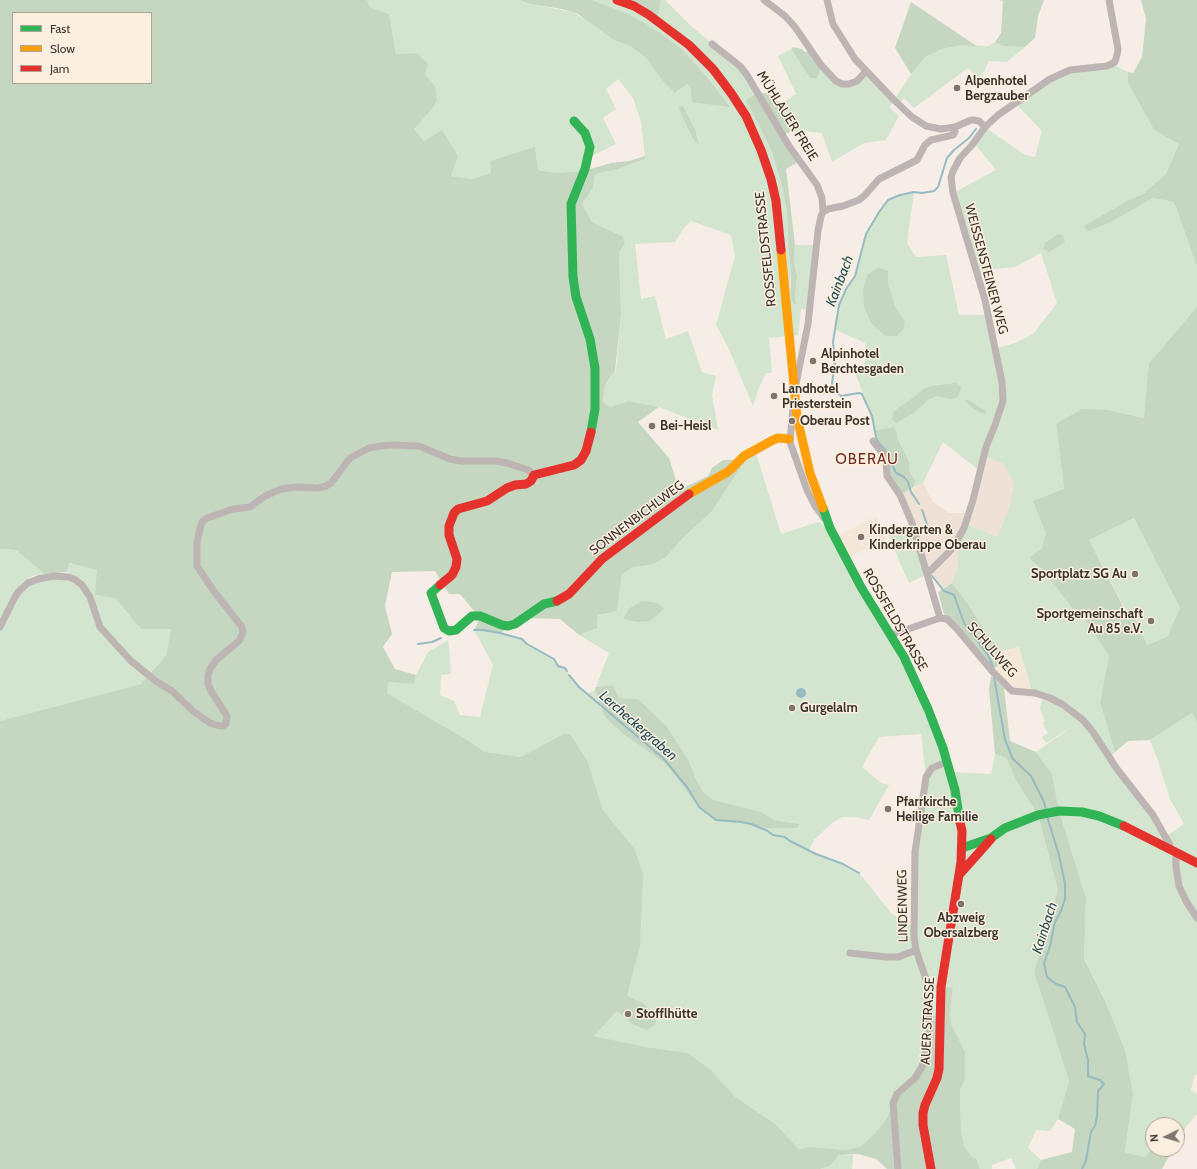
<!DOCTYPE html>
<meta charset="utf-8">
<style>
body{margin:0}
#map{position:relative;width:1197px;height:1169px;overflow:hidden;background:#f6eee6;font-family:Cabin,sans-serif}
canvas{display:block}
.legend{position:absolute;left:12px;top:12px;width:140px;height:72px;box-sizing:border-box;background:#fdefdf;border:1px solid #afa498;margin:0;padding:5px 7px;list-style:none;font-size:12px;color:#39342d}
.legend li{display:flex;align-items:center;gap:8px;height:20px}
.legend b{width:20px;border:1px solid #afa498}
.north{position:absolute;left:1145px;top:1117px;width:40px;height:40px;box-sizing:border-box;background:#fdefdf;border:1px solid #afa498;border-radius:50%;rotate:265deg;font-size:11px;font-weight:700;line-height:16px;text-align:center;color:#39342d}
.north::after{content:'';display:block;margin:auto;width:14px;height:18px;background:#7b756e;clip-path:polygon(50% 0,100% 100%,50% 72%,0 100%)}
</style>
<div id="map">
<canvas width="1197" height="1169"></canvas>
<ul class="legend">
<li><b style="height:5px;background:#30b455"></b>Fast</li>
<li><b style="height:5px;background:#ff9f0a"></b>Slow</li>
<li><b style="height:5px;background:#e5322d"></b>Jam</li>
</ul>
<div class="north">N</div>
</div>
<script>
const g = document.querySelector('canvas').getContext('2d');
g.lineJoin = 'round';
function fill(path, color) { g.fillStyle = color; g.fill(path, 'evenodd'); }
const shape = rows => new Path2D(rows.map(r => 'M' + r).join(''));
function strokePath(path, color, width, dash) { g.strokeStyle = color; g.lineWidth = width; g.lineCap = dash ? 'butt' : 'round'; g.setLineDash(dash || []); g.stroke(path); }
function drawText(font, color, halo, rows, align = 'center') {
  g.font = font + ' Cabin,sans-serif'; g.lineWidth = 3; g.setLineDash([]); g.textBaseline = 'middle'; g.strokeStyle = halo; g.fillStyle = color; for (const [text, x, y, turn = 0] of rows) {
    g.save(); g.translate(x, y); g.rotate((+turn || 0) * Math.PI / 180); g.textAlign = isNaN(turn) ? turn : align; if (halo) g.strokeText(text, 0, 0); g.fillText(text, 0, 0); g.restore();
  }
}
fill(shape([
 [984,456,1004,464,1015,484,1009,509,997,537,966,523,958,541,958,566,952,583,942,588,932,576,927,574,900,495,923,483,933,502,949,513,969,513]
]), '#efe1d6');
fill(shape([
 [876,516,887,538,846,559,835,537],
 [1019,647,1031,688,1035,693,1017,692,993,669,1003,662,1001,651]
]), '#f5e7d7');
fill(shape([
 [367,0,519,0,530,4,572,12,585,19,612,39,632,47,647,59,676,93,687,83,691,88,730,107,708,78,681,48,658,31,629,14,592,0,617,0,657,20,661,0,665,0,692,27,726,55,759,93,746,101,758,123,772,152,783,190,787,212,789,254,791,271,790,286,796,304,795,297,797,276,794,263,795,245,817,245,809,310,801,309,798,335,769,338,772,373,766,373,758,390,753,406,728,347,716,325,735,256,731,235,691,221,684,228,675,242,635,244,641,299,655,296,666,339,688,331,702,372,716,376,712,395,718,430,659,407,629,401,610,407,603,403,605,385,616,371,621,315,619,253,622,236,592,222,582,204,593,188,595,174,618,169,645,159,645,156,641,122,633,98,618,79,606,89,616,109,603,118,616,144,588,158,584,171,557,173,538,170,535,148,490,161,491,173,471,179,451,176,442,130,424,141,414,129,432,109,435,86,425,74,417,53,396,54,389,14,370,7],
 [995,42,1003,46,1025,47,1007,62,989,61,980,80,968,68,914,108,904,98,898,104,895,101,889,107,899,116,886,140,864,143,832,162,822,133,794,130,786,120,781,104,796,94,778,56,791,49,810,78,821,65,830,76,849,84,866,71,894,100,911,74,925,57,942,49,963,45,988,46],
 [1112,64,1128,72,1128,83,1154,130,1179,144,1166,174,1143,194,1123,203,1084,226,1087,232,1113,221,1153,198,1174,202,1197,266,1197,307,1149,363,1145,418,1109,410,1056,424,1064,489,1046,533,1042,548,1029,558,1044,571,1077,615,1085,620,1109,656,1100,703,1115,752,1109,758,1165,837,1184,824,1170,799,1157,758,1150,740,1192,713,1197,723,1197,1074,1194,1076,1191,1090,1197,1094,1197,1114,1185,1128,1177,1127,1177,1125,1153,1125,1153,1146,1145,1157,1125,1152,1133,1094,1125,1050,1106,1003,1084,959,1086,898,1059,811,1052,774,1036,752,1073,726,1046,743,1042,737,1048,733,1042,723,1045,721,1040,709,1041,702,1043,700,1049,700,1066,711,1062,705,1035,693,1031,688,1019,647,1001,651,984,630,968,604,952,583,958,566,958,541,965,523,997,537,1009,509,1014,484,1004,464,984,456,980,471,943,442,923,483,914,487,915,480,909,471,910,463,898,439,895,427,875,430,872,416,855,373,865,372,865,343,836,330,839,305,846,289,855,276,866,234,879,212,888,200,900,195,914,192,907,243,916,257,946,255,959,315,988,315,995,349,1015,343,1033,334,1057,303,1041,253,1015,267,994,269,978,276,953,193,996,170,974,143,985,127,1025,155,1035,157,1042,131,1015,103,1057,75],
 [755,450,781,534,818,522,830,528,891,635,950,772,991,774,995,754,1006,758,1017,782,1038,815,1058,890,1034,972,1069,1081,1058,1119,1050,1131,1036,1130,1028,1148,1041,1160,1037,1169,1016,1169,1011,1158,992,1165,992,1169,980,1169,976,1158,972,1157,964,1146,961,1130,960,1090,965,1080,965,1052,951,1024,950,1010,953,988,940,1001,925,1058,893,1103,887,1118,874,1134,861,1146,847,1150,810,1147,799,1149,774,1123,734,1096,712,1071,688,1053,646,1047,594,1036,617,1011,632,1024,643,1003,627,996,640,947,634,848,603,810,588,762,563,734,521,757,484,752,464,738,387,693,388,682,414,684,416,675,428,652,448,640,450,655,451,674,441,675,440,695,454,701,460,715,480,717,493,665,474,630,483,630,500,633,522,639,527,644,554,659,558,666,565,668,573,682,587,694,595,690,605,717,622,733,666,764,716,820,741,822,767,828,799,824,774,820,761,812,713,801,703,792,695,777,638,699,619,698,613,685,596,687,609,653,579,635,597,628,598,615,617,611,622,575,632,567,651,565,665,558,683,538,712,511,741,467,744,456],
 [921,734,926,777,914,859,913,926,892,914,859,873,843,864,816,854,809,850,814,840,832,823,840,818,843,817,856,817,869,820,889,785,881,783,862,767,879,737],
 [1134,518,1180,608,1167,637,1147,645,1136,621,1129,616,1089,540],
 [912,523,927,574,909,583,888,535],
 [1,549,16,550,44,574,32,576,21,584,0,622,0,550],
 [68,563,98,570,95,595,115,598,141,629,171,629,166,655,149,674,133,659,105,630,88,588,80,578,67,572],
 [55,578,75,581,83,590,89,601,95,621,146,678,141,684,0,721,0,630,17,598,32,582],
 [839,1155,853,1155,852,1169,820,1169,830,1166]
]), '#d3e4cf');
fill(shape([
 [0,0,367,0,370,7,389,14,396,54,417,53,428,64,425,74,435,86,437,100,432,109,414,129,424,141,442,130,458,156,451,176,471,179,491,173,490,161,535,147,538,170,557,173,584,171,611,163,629,161,645,156,645,159,618,169,595,174,593,188,582,204,592,222,622,236,625,243,619,253,621,315,615,371,605,385,603,402,610,407,629,401,659,407,638,422,669,458,679,490,708,476,712,468,723,460,734,460,744,456,741,467,712,511,683,538,665,558,651,565,632,567,622,575,617,611,598,615,597,628,579,635,560,619,525,618,500,633,483,630,474,630,480,618,460,594,449,594,435,571,392,572,385,606,392,634,383,647,395,669,416,675,414,684,388,682,387,693,464,738,485,752,521,757,563,734,570,734,588,762,603,810,634,848,643,873,640,947,627,996,643,1003,657,1017,655,1025,647,1030,632,1024,617,1011,594,1036,646,1047,688,1053,712,1071,734,1096,774,1123,799,1149,810,1147,847,1150,861,1146,874,1134,887,1118,893,1103,922,1067,929,1019,940,1013,941,987,953,988,950,1010,951,1024,965,1052,965,1080,960,1090,961,1130,964,1146,972,1157,976,1158,980,1169,887,1169,876,1159,858,1154,839,1155,830,1166,820,1169,0,1169,0,721,141,684,166,655,171,629,141,629,115,598,95,595,97,570,69,563,67,572,44,574,16,550,1,549,0,550],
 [13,13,151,13,151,83,13,83],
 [519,0,592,0,629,14,658,31,681,48,708,78,730,107,692,102,691,88,687,84,675,93,663,81,647,59,632,47,612,39,578,14,562,9,530,4],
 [617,0,661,0,657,21],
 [999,0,1044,0,1038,16,1035,38,1025,47,1003,46,995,42,1001,33,1003,1],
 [1141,0,1197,0,1197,266,1174,202,1153,198,1113,221,1087,232,1084,226,1123,203,1143,194,1166,174,1179,144,1154,130,1128,83,1128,72,1133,73,1142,57,1146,19],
 [911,2,978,47,963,45,942,49,925,57,911,74,895,48],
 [793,47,802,49,805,52,811,51,821,65,817,78,810,78,791,49],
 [759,93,768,93,781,104,786,120,794,130,783,135,800,161,786,169,795,245,794,263,797,276,795,297,796,304,794,304,791,299,791,271,789,254,787,212,783,190,772,152,758,123,746,101,750,97],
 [683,106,695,130,699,146,692,137,680,111,679,107],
 [1058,234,1063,235,1065,242,1049,252,1044,249,1045,243],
 [878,268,883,269,888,271,888,284,895,306,905,322,903,330,896,336,886,336,872,324,864,307,863,289,868,274],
 [1197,307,1197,723,1192,713,1150,740,1128,741,1115,752,1100,703,1109,656,1085,620,1077,615,1044,571,1029,558,1042,548,1046,533,1033,501,1064,489,1056,424,1082,409,1109,410,1144,418,1149,363],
 [1134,518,1180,608,1167,637,1147,645,1136,621,1128,616,1089,540],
 [956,383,961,387,959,394,956,398,951,399,937,396,928,400,914,413,903,419,896,423,892,419,894,411,917,395,923,389,933,386],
 [968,399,980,408,987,411,985,414,975,410,965,401],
 [895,427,898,439,910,463,909,471,915,480,914,487,900,495,890,481,886,460,875,430],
 [952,583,968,604,984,630,1001,651,1003,663,993,669,959,627,944,614,938,592],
 [642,601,658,603,664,609,650,621,638,622,623,619,630,608],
 [991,676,1004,688,1010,741,1036,752,1052,774,1059,811,1086,898,1084,959,1106,1003,1125,1050,1133,1094,1125,1152,1145,1157,1153,1146,1153,1149,1173,1149,1162,1169,1037,1169,1041,1160,1072,1152,1075,1129,1058,1119,1069,1081,1034,972,1058,890,1038,815,1017,782,1006,758,995,754,989,690],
 [613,685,619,698,638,699,667,727,688,760,695,777,703,792,713,800,761,812,774,820,799,824,797,828,767,828,741,822,716,820,699,807,681,783,666,764,622,733,605,717,595,690,596,687],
 [1177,1127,1185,1128,1177,1142]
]), '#c5d6c1');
fill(shape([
 '796 693a5 5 0 1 1 10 0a5 5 0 1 1-10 0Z'
]), '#96bbc2');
strokePath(shape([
 [919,504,911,492,908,482,904,477,896,473,885,450,879,443,876,437,872,416,862,394,859,393,841,396,834,390,832,384,835,361,833,342,839,305,846,289,855,276,866,234,879,212,888,200,900,195,914,192,922,193,934,191,938,187,947,158,954,150,969,138,976,129],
 [922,510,929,530],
 [932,576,944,591,954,595,964,623,988,655,993,667],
 [474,630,483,630,500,633,522,639,527,644,554,659,558,666,565,668,567,671],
 [418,644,432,642,441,638],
 [569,675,579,687,663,758,687,787,699,807,716,820,741,822,751,824,766,830,773,835,785,837,790,841,816,854,843,864,859,873],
 [994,677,1005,740,1013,759,1031,776,1044,802,1046,810],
 [1047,816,1059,855,1065,884,1065,899,1061,911,1055,922,1050,946,1044,963,1047,977,1056,984,1065,987,1075,1007,1077,1022,1085,1034,1084,1044,1088,1060,1088,1076,1100,1080,1104,1084,1098,1091,1097,1116,1095,1126,1091,1132,1086,1160,1082,1169]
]), '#96bbc2', 2);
strokePath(shape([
 [764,0,785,16,795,27,821,65,836,81,842,84,849,84,857,81,866,71],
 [827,0,833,24,855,59,894,100,912,117,926,126,941,129,955,127,971,120,974,120,979,121,985,127],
 [712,44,740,66,747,75,789,146,817,185,822,198,823,212,821,216,818,231,808,324,796,384],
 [823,212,828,209,843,206,859,200,865,195,879,179,917,160,925,145,931,140,953,135,955,132,955,127],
 [793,407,790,442,807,490,815,506,824,518],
 [873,441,883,454,886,460,887,476,900,495,912,523,940,618],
 [927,574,953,548,964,528,973,500,986,447,995,425,1003,401,1002,382,985,300,953,193,951,177,953,171,960,158,972,145,985,127,998,115,1050,79,1070,70,1107,66,1115,62,1117,55,1118,49,1109,0],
 [0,627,15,597,19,591,28,583,38,579,54,576,69,577,76,580,82,585,90,597,100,627,131,661,157,682,172,691,193,711,210,723,219,726,222,726,226,724,227,716,211,691,208,684,208,676,210,669,216,660,239,641,243,633,242,627,238,622,213,590,197,566,197,542,199,533,202,522,207,518,233,509,250,507,265,496,281,489,296,487,318,488,326,486,331,483,350,458,369,448,381,446,392,445,419,446,450,459,461,461,496,461,507,463,528,470,534,475],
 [891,635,937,619,940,618,947,619,957,629,993,672,1012,691,1035,693,1050,698,1062,704,1083,720,1093,732,1117,769,1153,815,1170,845,1170,850],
 [1176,853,1176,867,1179,886,1186,901,1197,918],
 [850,953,886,957,898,957,916,950],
 [898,1169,893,1103,897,1094,915,1078,922,1067,928,1044,929,1031,929,1012,927,982,916,950,914,936,915,852,926,777,932,768,947,762]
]), '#bdb5b3', 7);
strokePath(shape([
 [574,121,585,133,590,147,585,169,571,204,573,277,576,297,590,339,595,368,595,409,591,432],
 [823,508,830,528,861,587,904,657,928,709,943,748,955,790,960,822],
 [440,585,431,593,444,628,449,631,456,630,472,616,480,616,502,625,508,626,515,624,544,604,557,601],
 [962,848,991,838,1005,828,1038,815,1059,811,1082,812,1099,816,1124,826]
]), '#30b455', 9);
strokePath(shape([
 [781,250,797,417,810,473,823,508],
 [689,494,729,471,744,456,773,440,778,438,789,439]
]), '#ff9f0a', 9);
strokePath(shape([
 [617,0,634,6,649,15,689,45,713,69,731,93,746,116,761,150,771,179,776,201,781,250],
 [440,585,452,575,456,567,457,559,449,535,449,526,454,513,458,509,487,501,507,488,515,485,526,484,531,481,534,475,574,465,581,460,586,451,591,432],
 [557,601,569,594,602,559,689,494],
 [1124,826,1197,863],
 [959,875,991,839],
 [931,1169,923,1125,923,1113,925,1105,937,1078,939,1069,941,987,961,862,962,831,960,822]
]), '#e5322d', 9);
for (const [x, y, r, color] of [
 [957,88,4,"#7b756e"],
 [813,361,4,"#7b756e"],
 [774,396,4,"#7b756e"],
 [792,421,4,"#7b756e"],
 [652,426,4,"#7b756e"],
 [861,537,4,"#7b756e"],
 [1135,574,4,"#7b756e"],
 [1151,621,4,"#7b756e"],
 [792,708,4,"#7b756e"],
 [888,809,4,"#7b756e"],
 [961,904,4,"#7b756e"],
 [628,1014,4,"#7b756e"]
]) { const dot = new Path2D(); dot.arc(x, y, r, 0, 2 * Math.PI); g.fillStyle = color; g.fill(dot); strokePath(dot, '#fdefdf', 1.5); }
drawText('bold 13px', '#39342d', '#fdefdf', [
 ["Alpenhotel",965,81],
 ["Bergzauber",965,96],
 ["Alpinhotel",821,354],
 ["Berchtesgaden",821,369],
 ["Landhotel",782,389],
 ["Priesterstein",782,404],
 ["Oberau Post",800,421],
 ["Bei-Heisl",660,426],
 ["Kindergarten &",869,530],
 ["Kinderkrippe Oberau",869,545],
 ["Sportplatz SG Au",1127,574,"right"],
 ["Sportgemeinschaft",1143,614,"right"],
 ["Au 85 e.V.",1143,629,"right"],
 ["Gurgelalm",800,708],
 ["Pfarrkirche",896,802],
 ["Heilige Familie",896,817],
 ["Abzweig",961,918,"center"],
 ["Obersalzberg",961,933,"center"],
 ["Stofflhütte",636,1014]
], 'left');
drawText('13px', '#39342d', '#fdefdf', [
 ["MÜHLAUER FREIE",787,116,58],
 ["ROSSFELDSTRASSE",766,249,-96],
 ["WEISSENSTEINER WEG",986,269,75],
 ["SONNENBICHLWEG",637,518,-37],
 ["ROSSFELDSTRASSE",895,620,60],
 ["SCHULWEG",992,650,49],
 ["LINDENWEG",903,906,-91],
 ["AUER STRASSE",928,1021,-87]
]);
drawText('italic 14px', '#1b4c57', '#fdefdf', [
 ["Kainbach",840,281,-69],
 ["Lercheckergraben",638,726,41],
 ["Kainbach",1045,928,-72]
]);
g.letterSpacing = '1px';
drawText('15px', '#712c22', '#fdefdf', [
 ["OBERAU",867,460]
]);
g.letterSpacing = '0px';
</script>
